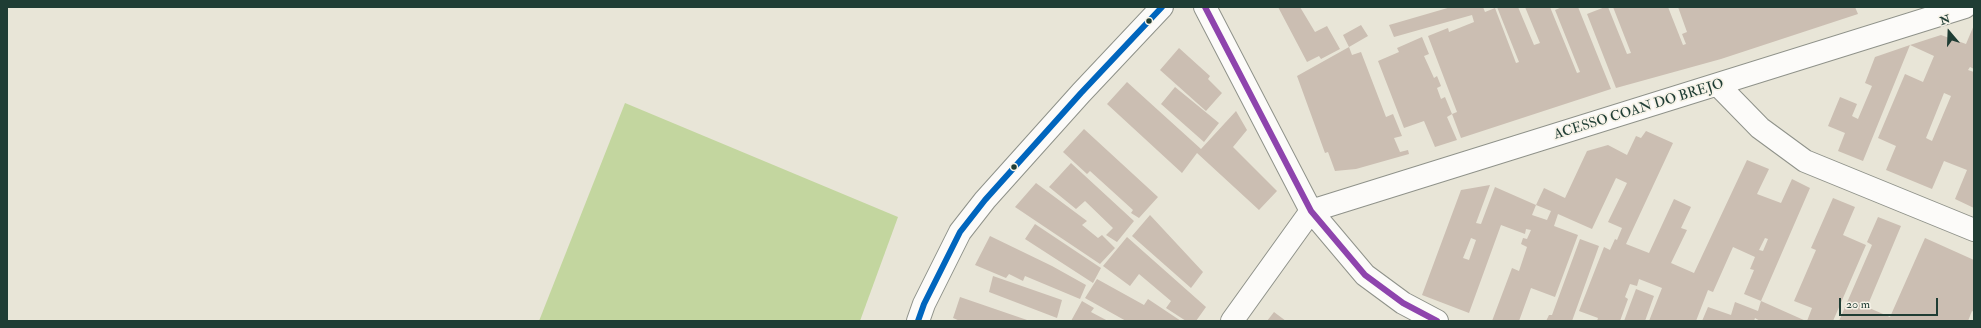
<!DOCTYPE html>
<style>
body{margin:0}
#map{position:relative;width:1981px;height:328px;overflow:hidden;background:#e8e5d7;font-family:"IM FELL Double Pica",serif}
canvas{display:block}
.frame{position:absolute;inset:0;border:8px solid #1f3d34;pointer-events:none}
.north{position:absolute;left:1929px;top:12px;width:40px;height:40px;-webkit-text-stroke:3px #f7f3e8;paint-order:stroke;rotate:341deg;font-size:11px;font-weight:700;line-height:16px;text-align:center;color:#1f3d34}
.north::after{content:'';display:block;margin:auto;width:14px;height:18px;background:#1f3d34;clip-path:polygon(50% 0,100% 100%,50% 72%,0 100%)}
.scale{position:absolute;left:1839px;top:298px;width:99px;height:18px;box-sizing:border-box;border:2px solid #1f3d34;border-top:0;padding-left:5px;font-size:12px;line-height:14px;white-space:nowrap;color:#1f3d34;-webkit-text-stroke:3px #f7f3e8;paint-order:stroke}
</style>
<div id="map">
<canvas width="1981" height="328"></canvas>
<div class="frame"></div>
<div class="north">N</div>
<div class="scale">20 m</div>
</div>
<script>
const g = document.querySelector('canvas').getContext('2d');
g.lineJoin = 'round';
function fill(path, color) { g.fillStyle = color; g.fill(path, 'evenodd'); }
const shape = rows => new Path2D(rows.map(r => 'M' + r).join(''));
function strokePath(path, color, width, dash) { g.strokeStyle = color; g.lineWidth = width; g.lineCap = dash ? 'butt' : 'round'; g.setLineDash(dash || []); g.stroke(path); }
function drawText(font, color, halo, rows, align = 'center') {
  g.font = font + ' "IM FELL Double Pica",serif'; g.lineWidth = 3.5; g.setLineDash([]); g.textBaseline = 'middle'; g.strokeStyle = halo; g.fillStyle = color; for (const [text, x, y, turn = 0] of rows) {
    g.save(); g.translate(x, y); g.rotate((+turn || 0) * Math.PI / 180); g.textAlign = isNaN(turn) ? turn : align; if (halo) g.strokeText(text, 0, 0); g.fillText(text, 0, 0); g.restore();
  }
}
fill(shape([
 [625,103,898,217,860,321,539,321]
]), '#c3d69f');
fill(shape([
 [1278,7,1300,7,1315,32,1327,26,1340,49,1321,59,1319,56,1307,62],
 [1451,7,1483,7,1485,12,1495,8,1516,63,1519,62,1497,7,1518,7,1534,45,1540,43,1525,7,1550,7,1577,73,1580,72,1555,10,1562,7,1578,7,1611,89,1461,138,1452,114,1447,117,1457,140,1435,147,1424,121,1404,128,1378,61,1399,52,1397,48,1422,37,1429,54,1424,56,1434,78,1437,76,1441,86,1437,88,1441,99,1445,97,1452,114,1457,112,1428,36,1448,28,1449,32,1474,22,1472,15,1394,37,1389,25],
 [1605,7,1608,7,1627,54,1631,53,1613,7,1668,7,1683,45,1686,44,1682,34,1687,32,1678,7,1855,7,1858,14,1721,59,1616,88,1587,14],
 [1361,25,1368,36,1349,47,1343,35],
 [1974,25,1974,69,1970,67,1968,70,1974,72,1974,208,1955,199,1967,170,1944,161,1932,189,1886,170,1896,146,1878,138,1905,74,1923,82,1934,56,1910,45,1941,35,1966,44],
 [1944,93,1951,96,1932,141,1926,138],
 [1910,45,1863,161,1838,151,1845,133,1828,126,1840,97,1857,104,1852,116,1858,119,1872,86,1865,83,1875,57],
 [1349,47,1352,55,1361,52,1386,117,1393,114,1402,136,1394,138,1400,152,1408,150,1409,154,1356,169,1335,171,1328,152,1325,153,1297,76],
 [1179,48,1210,76,1208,79,1222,93,1206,111,1160,70],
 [1127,82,1201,149,1236,111,1247,130,1233,147,1277,191,1259,210,1197,153,1182,173,1107,104],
 [1175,87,1219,123,1204,142,1161,104],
 [1084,129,1158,197,1139,218,1131,213,1133,210,1090,171,1087,174,1063,152],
 [1646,131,1673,143,1626,244,1649,253,1674,199,1691,207,1681,228,1687,230,1671,263,1694,273,1747,160,1769,169,1757,194,1781,203,1792,179,1810,188,1761,301,1744,294,1754,270,1750,269,1755,257,1733,247,1713,292,1708,290,1696,321,1649,321,1662,288,1639,279,1637,286,1630,284,1625,297,1628,299,1620,321,1597,321,1598,318,1579,311,1604,247,1610,250,1615,239,1617,240,1622,228,1608,222,1627,183,1616,178,1592,229,1558,214,1554,226,1578,235,1555,297,1531,288,1519,321,1492,321,1512,268,1519,271,1527,247,1521,244,1523,238,1527,239,1531,230,1526,229,1525,234,1501,225,1469,313,1422,295,1461,190,1490,185,1476,223,1481,224,1495,187,1536,205,1532,215,1547,220,1551,211,1536,205,1544,188,1565,198,1587,151,1608,145,1627,155,1636,136,1641,138],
 [1471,238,1476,240,1469,260,1463,258],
 [1765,238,1768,239,1763,251,1759,250],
 [1071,163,1134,221,1117,242,1106,235,1113,228,1085,201,1076,209,1049,187],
 [1036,183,1087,221,1082,225,1098,238,1102,235,1115,248,1100,264,1015,207],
 [1833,198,1855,207,1843,235,1866,245,1833,321,1807,321,1812,308,1794,301,1816,250,1811,248],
 [1150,215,1203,272,1191,288,1132,236],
 [1878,217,1901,226,1867,307,1890,317,1925,238,1974,260,1974,312,1972,311,1968,321,1839,321,1872,245,1867,242],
 [1035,224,1101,268,1093,283,1025,239],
 [990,236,1052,266,1086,285,1080,299,1025,276,1023,281,1009,274,1006,278,975,265],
 [1127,237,1206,307,1196,321,1186,321,1166,308,1171,301,1139,274,1130,286,1103,266],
 [1580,239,1599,246,1572,321,1546,321,1549,315,1552,315],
 [993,276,1062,300,1057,318,989,292],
 [1097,279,1144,305,1148,299,1181,321,1126,321,1085,298],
 [1636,289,1654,296,1645,321,1624,321],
 [960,297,1030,321,960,321,953,318],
 [1082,301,1094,308,1091,312,1108,321,1071,321],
 [1761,301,1806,321,1760,321,1755,318,1754,321,1702,321,1708,307,1731,315,1735,302,1758,311],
 [1274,312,1286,321,1267,321]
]), '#cbbeb2');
const minor = shape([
 [1205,7,1311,211,1365,275,1403,303,1437,321],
 [1719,86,1760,128,1805,161,1974,230],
 [1311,211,1965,7],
 [1232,321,1311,211]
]);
const tertiary = shape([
 [918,321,924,304,960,232,985,200,1081,93,1162,7]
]);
strokePath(minor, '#8f928a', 24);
strokePath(tertiary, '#8f928a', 24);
strokePath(minor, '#fcfbf9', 22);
strokePath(tertiary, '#fcfbf9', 22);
strokePath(shape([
 [918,321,924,304,960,232,985,200,1081,93,1162,7]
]), '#0065bd', 6);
strokePath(shape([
 [1205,7,1311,211,1365,275,1403,303,1437,321]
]), '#8e44ad', 6);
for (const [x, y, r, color] of [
 [1149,21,3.5,"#1f3d34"],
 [1014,167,3.5,"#1f3d34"]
]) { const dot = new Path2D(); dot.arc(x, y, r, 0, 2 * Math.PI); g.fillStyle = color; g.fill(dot); strokePath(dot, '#f7f3e8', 1.5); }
drawText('14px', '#1f3d34', '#f7f3e8', [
 ["ACESSO COAN DO BREJO",1639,110,-17]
]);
</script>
